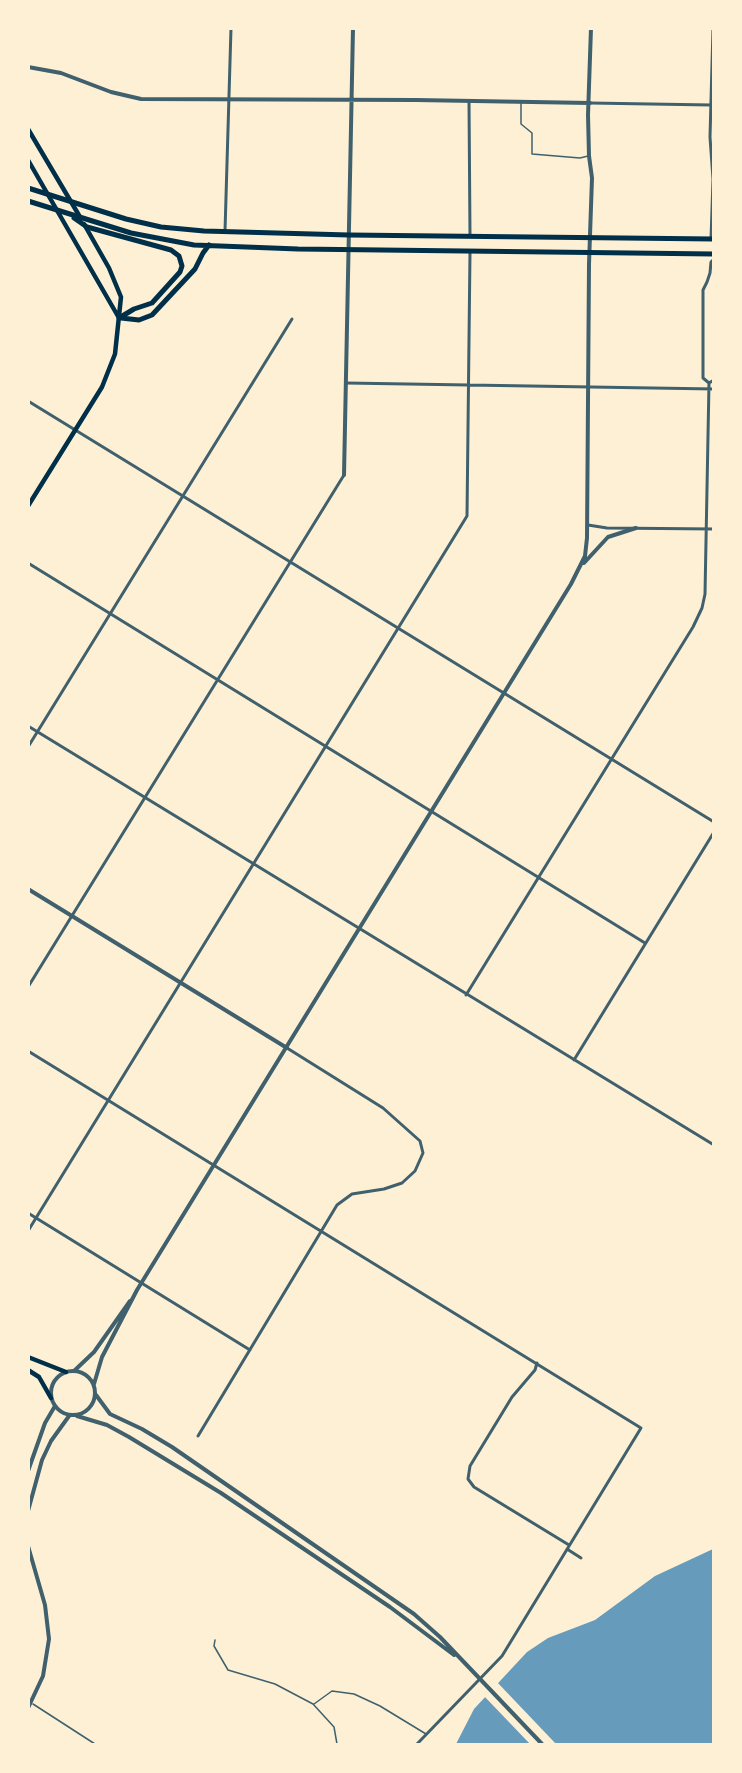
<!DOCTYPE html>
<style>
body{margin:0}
#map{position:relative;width:742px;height:1773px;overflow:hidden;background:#fdf0d5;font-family:"Titillium Web",sans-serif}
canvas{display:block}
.frame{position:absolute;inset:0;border:30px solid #fdf0d5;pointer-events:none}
</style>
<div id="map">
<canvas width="742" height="1773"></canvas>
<div class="frame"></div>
</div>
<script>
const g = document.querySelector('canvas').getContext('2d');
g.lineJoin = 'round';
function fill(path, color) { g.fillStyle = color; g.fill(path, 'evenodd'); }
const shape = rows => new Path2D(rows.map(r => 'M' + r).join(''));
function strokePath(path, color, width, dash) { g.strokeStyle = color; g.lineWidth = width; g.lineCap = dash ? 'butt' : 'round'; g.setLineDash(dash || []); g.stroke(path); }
fill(shape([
 [713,1549,713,1744,456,1744,474,1709,527,1652,548,1638,595,1620,655,1576]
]), '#669bbc');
fill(shape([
 [496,1681,556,1744,530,1744,484,1696]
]), '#fdf0d5');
strokePath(shape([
 [521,103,521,124,532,133,532,154,580,158,588,156],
 [215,1640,214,1646,228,1670,275,1684,313,1704,334,1727,337,1744],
 [33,1704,95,1744],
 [314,1704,332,1691,354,1694,380,1706,426,1734]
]), '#3f606c', 1.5);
strokePath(shape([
 [469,101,470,236],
 [590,103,711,105],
 [225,231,231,28],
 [711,239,713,179,710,137,713,28],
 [714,259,711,262,710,273,707,282,703,290,703,378,709,383,714,380],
 [346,383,714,389],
 [28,401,714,822],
 [588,525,607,528,714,529],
 [28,563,645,943],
 [28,726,714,1145],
 [28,747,292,319],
 [28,987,344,475],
 [466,995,693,627,702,608,705,594,709,383],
 [28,1051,641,1428,502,1656,417,1744],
 [574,1060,714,832],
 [28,1213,250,1350],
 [28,1231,467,516,470,252],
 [537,1363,535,1370,512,1397,470,1466,468,1479,474,1487,569,1545],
 [198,1436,337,1205,352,1194,384,1189,402,1183,415,1171,423,1153,420,1141,383,1108,287,1048],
 [567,1549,581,1558]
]), '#3f606c', 3);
strokePath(shape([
 [28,67,61,73,111,92,141,99,416,100,590,103],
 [344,475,353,28],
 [584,563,608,537,636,528],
 [28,889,287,1048],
 '51 1393a22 22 0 1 1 44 0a22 22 0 1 1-44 0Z',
 [74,1371,94,1352,130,1301],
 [94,1384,102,1357,137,1290,571,584,585,556,587,538,589,264,592,178,589,156,588,115,591,28],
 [96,1395,110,1414,142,1429,172,1447,414,1614,440,1637,542,1744],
 [77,1416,107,1425,129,1437,221,1493,390,1607,454,1655],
 [28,1471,45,1423,55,1406],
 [28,1511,42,1460,51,1441,69,1416],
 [28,1546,45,1605,49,1639,43,1676,28,1708]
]), '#3f606c', 4);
strokePath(shape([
 [28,129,80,217],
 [28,160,119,318],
 [28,506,102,387,115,354,121,297,109,268,84,224],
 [28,1357,66,1372],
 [28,1370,39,1377,51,1398]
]), '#003049', 4.5);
strokePath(shape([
 [28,188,126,219,161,227,204,231,349,235,714,239],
 [28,201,131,233,194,245,298,249,714,254],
 [74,218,87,227,171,250,179,256,182,266,180,272,152,303,134,309,119,318],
 [121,318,139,320,152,315,195,269,203,253,209,245]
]), '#003049', 5);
</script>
